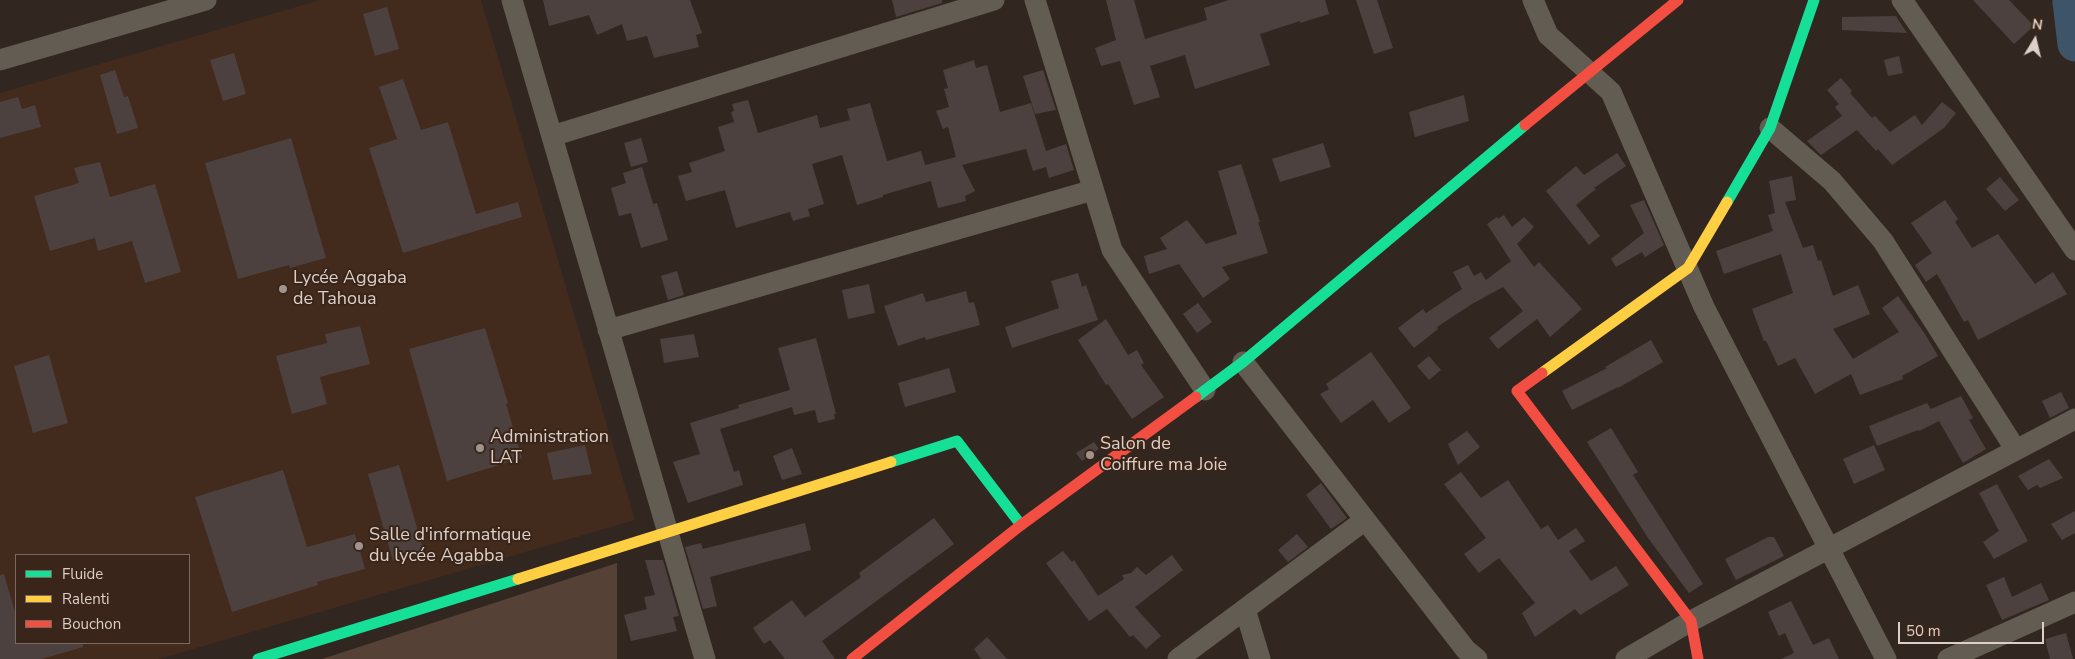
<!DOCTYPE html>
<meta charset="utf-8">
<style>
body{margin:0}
#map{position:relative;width:2075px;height:659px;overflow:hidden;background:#322720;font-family:"Nunito Sans",sans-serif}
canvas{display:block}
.legend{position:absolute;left:15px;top:554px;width:175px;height:90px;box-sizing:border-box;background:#392519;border:1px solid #7b695f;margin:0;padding:6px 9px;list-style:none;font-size:15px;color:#ddcfc8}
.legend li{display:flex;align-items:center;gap:10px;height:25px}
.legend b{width:25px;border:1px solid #7b695f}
.north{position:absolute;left:2010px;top:15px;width:50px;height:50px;-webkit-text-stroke:4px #392519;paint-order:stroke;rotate:9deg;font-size:14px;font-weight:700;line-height:20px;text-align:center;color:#ddcfc8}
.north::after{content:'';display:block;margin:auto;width:18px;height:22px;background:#ddcfc8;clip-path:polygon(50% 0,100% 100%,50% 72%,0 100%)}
.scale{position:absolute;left:1898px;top:622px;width:146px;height:22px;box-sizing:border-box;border:2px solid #ddcfc8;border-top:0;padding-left:6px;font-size:15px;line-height:18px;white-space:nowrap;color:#ddcfc8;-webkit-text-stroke:4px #392519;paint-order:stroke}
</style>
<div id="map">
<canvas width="2075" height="659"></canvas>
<ul class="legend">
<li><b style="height:6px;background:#16e098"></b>Fluide</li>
<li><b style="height:6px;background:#ffcf43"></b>Ralenti</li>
<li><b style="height:6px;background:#f24e42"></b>Bouchon</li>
</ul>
<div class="north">N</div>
<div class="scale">50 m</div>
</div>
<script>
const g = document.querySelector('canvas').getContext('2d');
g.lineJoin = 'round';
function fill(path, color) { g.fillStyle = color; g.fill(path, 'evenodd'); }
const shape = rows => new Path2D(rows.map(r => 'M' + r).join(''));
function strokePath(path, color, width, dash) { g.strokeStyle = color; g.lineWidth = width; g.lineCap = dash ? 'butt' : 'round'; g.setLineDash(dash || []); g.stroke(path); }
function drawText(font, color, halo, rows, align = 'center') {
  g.font = font + ' "Nunito Sans",sans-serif'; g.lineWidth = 4; g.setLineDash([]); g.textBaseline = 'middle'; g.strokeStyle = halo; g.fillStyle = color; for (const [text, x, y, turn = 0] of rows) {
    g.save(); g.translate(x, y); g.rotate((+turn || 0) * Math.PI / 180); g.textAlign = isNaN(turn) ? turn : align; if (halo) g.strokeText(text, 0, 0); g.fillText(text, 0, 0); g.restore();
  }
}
fill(shape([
 [320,0,481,0,635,520,159,659,0,659,0,93],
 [16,555,189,555,189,643,16,643]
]), '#422a1c');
fill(shape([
 [617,563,617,659,322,659]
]), '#554136');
strokePath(shape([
 [2072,0,2070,2,2075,44]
]), '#3e5468', 35);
fill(shape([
 [543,0,690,0,702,33,696,35,699,47,654,58,647,36,627,41,622,24,597,35,589,15,549,26],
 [892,0,942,0,942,3,896,17],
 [1106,0,1134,0,1145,39,1207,20,1204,8,1229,0,1325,0,1329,14,1300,23,1300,21,1260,34,1270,65,1195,89,1185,55,1153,65,1150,66,1160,97,1134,105,1120,61,1101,66,1095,48,1116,40],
 [1356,0,1377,0,1393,48,1374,54],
 [1973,0,2009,0,2034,26,2014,44],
 [387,7,399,49,375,56,363,14],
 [1896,16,1907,33,1842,30,1842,17],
 [234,53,246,94,223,101,210,60],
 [1899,56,1903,73,1888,76,1884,60],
 [974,60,976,68,987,65,1000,112,1031,103,1046,151,1066,144,1074,170,1049,178,1046,167,1033,171,1026,149,962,165,975,191,965,196,966,201,938,208,931,181,883,195,883,197,857,205,842,155,812,164,824,204,808,209,810,216,793,221,790,212,736,228,725,190,686,201,678,176,692,172,689,163,725,151,718,127,734,122,731,112,734,111,732,104,748,100,758,133,817,115,820,128,850,120,847,109,870,103,887,161,921,151,925,165,956,157,948,127,943,129,936,111,949,107,944,89,948,88,943,70],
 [115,70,124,97,128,96,138,128,117,134,100,75],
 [1043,70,1056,110,1035,114,1023,76],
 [1841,78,1852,91,1850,93,1872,118,1875,116,1890,132,1915,115,1922,125,1942,102,1956,113,1944,128,1892,165,1878,149,1876,151,1857,130,1821,155,1807,141,1842,116,1835,107,1839,104,1827,90],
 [403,79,421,130,448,122,476,214,518,202,522,217,403,253,369,148,397,139,379,87],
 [1464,95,1469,121,1415,137,1409,112],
 [18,97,22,109,35,105,41,127,0,138,0,102],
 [291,138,326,258,290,268,289,265,238,279,205,163],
 [641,138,648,162,631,167,624,143],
 [1323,143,1331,167,1280,182,1272,159],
 [1617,153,1626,166,1594,188,1596,189,1576,205,1600,236,1589,245,1546,191,1576,166,1584,175],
 [100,162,110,197,155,184,181,272,145,283,132,241,98,251,95,238,50,251,34,196,79,183,74,168],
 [1241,164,1260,222,1258,222,1268,253,1222,267,1230,279,1203,298,1179,264,1149,274,1144,256,1167,249,1160,238,1187,220,1206,244,1237,234,1218,171],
 [642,167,653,204,657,203,668,240,641,248,631,213,619,216,611,188,626,183,623,173],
 [1792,176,1796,200,1785,202,1803,248,1813,245,1818,261,1821,260,1833,296,1858,285,1870,314,1833,329,1853,359,1899,332,1882,308,1898,296,1925,334,1938,356,1902,376,1903,379,1860,395,1851,374,1815,394,1795,358,1778,366,1766,341,1764,341,1752,309,1793,293,1781,254,1724,274,1716,251,1773,231,1768,215,1775,213,1769,181],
 [2000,177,2019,200,2005,211,1986,189],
 [1644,200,1664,245,1645,257,1642,252,1616,267,1611,259,1644,233,1630,205],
 [1945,200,1958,219,1955,222,1972,248,1998,234,2035,284,2053,272,2067,294,1978,340,1968,320,1964,322,1937,274,1926,282,1915,265,1932,253,1911,223],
 [1504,215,1512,227,1524,217,1534,227,1517,244,1534,267,1539,262,1582,309,1550,337,1537,319,1498,349,1489,338,1523,311,1503,287,1472,304,1437,327,1438,329,1414,348,1398,328,1423,309,1426,313,1462,289,1453,272,1468,265,1474,276,1481,272,1486,280,1511,261,1487,224,1497,217,1498,219],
 [677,271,684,295,668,300,661,276],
 [1078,273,1082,287,1086,285,1098,320,1012,348,1005,327,1059,308,1051,281],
 [869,284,875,313,848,319,842,290],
 [966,291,969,303,974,302,980,325,926,340,925,337,898,346,884,306,923,293,926,302],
 [1198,303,1212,322,1197,333,1183,314],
 [1106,319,1128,355,1137,350,1144,363,1141,365,1164,397,1132,419,1108,384,1106,385,1078,340],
 [360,326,370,364,320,377,327,404,292,414,276,356,327,343,325,334],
 [485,328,508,403,506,404,522,458,447,481,409,349],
 [694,334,699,357,664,363,660,339],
 [816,338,836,414,834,414,835,419,818,423,815,410,794,415,792,407,720,429,734,472,739,470,743,485,688,503,673,462,700,454,690,423,739,408,738,405,790,390,778,348],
 [1651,340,1663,362,1618,388,1618,387,1572,410,1562,391,1607,368,1605,367],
 [1371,352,1411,408,1389,423,1373,400,1341,423,1320,394,1329,389,1326,384],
 [49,355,68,423,33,433,14,366],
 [1429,356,1441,370,1429,380,1417,366],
 [949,368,956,392,905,407,898,383],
 [2061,392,2069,408,2050,418,2042,401],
 [1961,396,1973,418,1969,420,1986,449,1963,463,1939,421,1919,431,1918,430,1877,446,1869,426,1927,403,1931,409],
 [1611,428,1638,472,1633,475,1703,584,1689,593,1648,538,1587,442],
 [1467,431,1480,447,1458,465,1448,444],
 [1094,442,1099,449,1082,461,1076,453],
 [585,445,592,474,553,480,547,453],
 [1874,445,1885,470,1854,484,1843,459],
 [792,448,802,474,782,480,773,456],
 [2049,459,2063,478,2040,488,2037,485,2028,490,2018,476],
 [399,465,424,552,393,561,368,474],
 [283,470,307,547,355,534,365,569,317,582,318,585,232,612,195,497],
 [1461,472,1481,498,1508,480,1541,529,1548,525,1558,540,1576,528,1585,541,1569,551,1591,581,1616,566,1629,585,1580,615,1575,609,1535,637,1522,613,1535,603,1499,558,1479,573,1464,554,1486,538,1444,484],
 [1321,483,1347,518,1331,529,1306,495],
 [1997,484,2028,541,1994,559,1983,542,1999,531,1979,493],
 [2075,511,2075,533,2062,540,2051,524],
 [934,518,954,544,822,641,835,659,785,659,770,640,764,644,753,628,792,600,805,617,861,577,859,573],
 [805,523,811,550,710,577,717,606,703,609,685,547,701,543,703,549],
 [1297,534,1308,547,1288,562,1278,550],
 [1768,537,1774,537,1784,556,1736,580,1725,559],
 [1063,551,1072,562,1074,560,1098,596,1124,579,1122,575,1131,573,1137,567,1146,575,1172,555,1183,570,1135,607,1161,636,1146,649,1133,635,1130,637,1107,609,1089,621,1046,563],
 [645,560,663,560,679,616,673,617,677,631,631,641,624,615,647,609,644,597,655,595],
 [4,574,16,615,16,643,83,643,83,647,42,659,0,659,0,575],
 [2004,577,2012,597,2041,583,2049,600,2002,620,1986,585],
 [1791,601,1813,645,1829,638,1839,659,1781,659,1794,653,1785,633,1779,636,1768,612],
 [2066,633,2073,659,2050,659,2045,639],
 [987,637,1007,659,981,659,974,649]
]), '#4c413f');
strokePath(shape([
 [512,0,705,659],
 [1035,0,1112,250,1205,390],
 [1533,0,1548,35,1611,92,1704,307,1886,659],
 [1902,0,2075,250],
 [0,60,206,0],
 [1770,128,1832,181,1883,241,2016,450],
 [552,136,994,0],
 [608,330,1093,190],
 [1243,362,1466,650,1477,659],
 [1245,609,1260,659],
 [1178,659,1365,520],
 [1626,659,1691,621,2075,419],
 [1948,659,2075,602]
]), '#625c52', 21);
strokePath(shape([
 [1727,202,1770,128,1814,0],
 [1196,397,1243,362,1525,125],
 [891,462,957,441,1021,525],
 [258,659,518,579]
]), '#16e098', 11);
strokePath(shape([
 [1542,373,1688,268,1727,202],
 [518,579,891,462]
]), '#ffcf43', 11);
strokePath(shape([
 [1525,125,1678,0],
 [1542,373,1517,391,1691,621,1698,659],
 [852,659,1021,525,1196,397]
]), '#f24e42', 11);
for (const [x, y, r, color] of [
 [283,289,5,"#a1948d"],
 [480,448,5,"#a1948d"],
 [1090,455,5,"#a1948d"],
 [359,546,5,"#a1948d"]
]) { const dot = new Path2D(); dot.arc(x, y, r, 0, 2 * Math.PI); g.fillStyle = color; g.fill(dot); strokePath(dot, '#392519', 2); }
drawText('18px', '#ddcfc8', '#392519', [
 ["Lycée Aggaba",293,279],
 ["de Tahoua",293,300],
 ["Administration",490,438],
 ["LAT",490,459],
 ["Salon de",1100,445],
 ["Coiffure ma Joie",1100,466],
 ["Salle d'informatique",369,536],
 ["du lycée Agabba",369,557]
], 'left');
</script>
